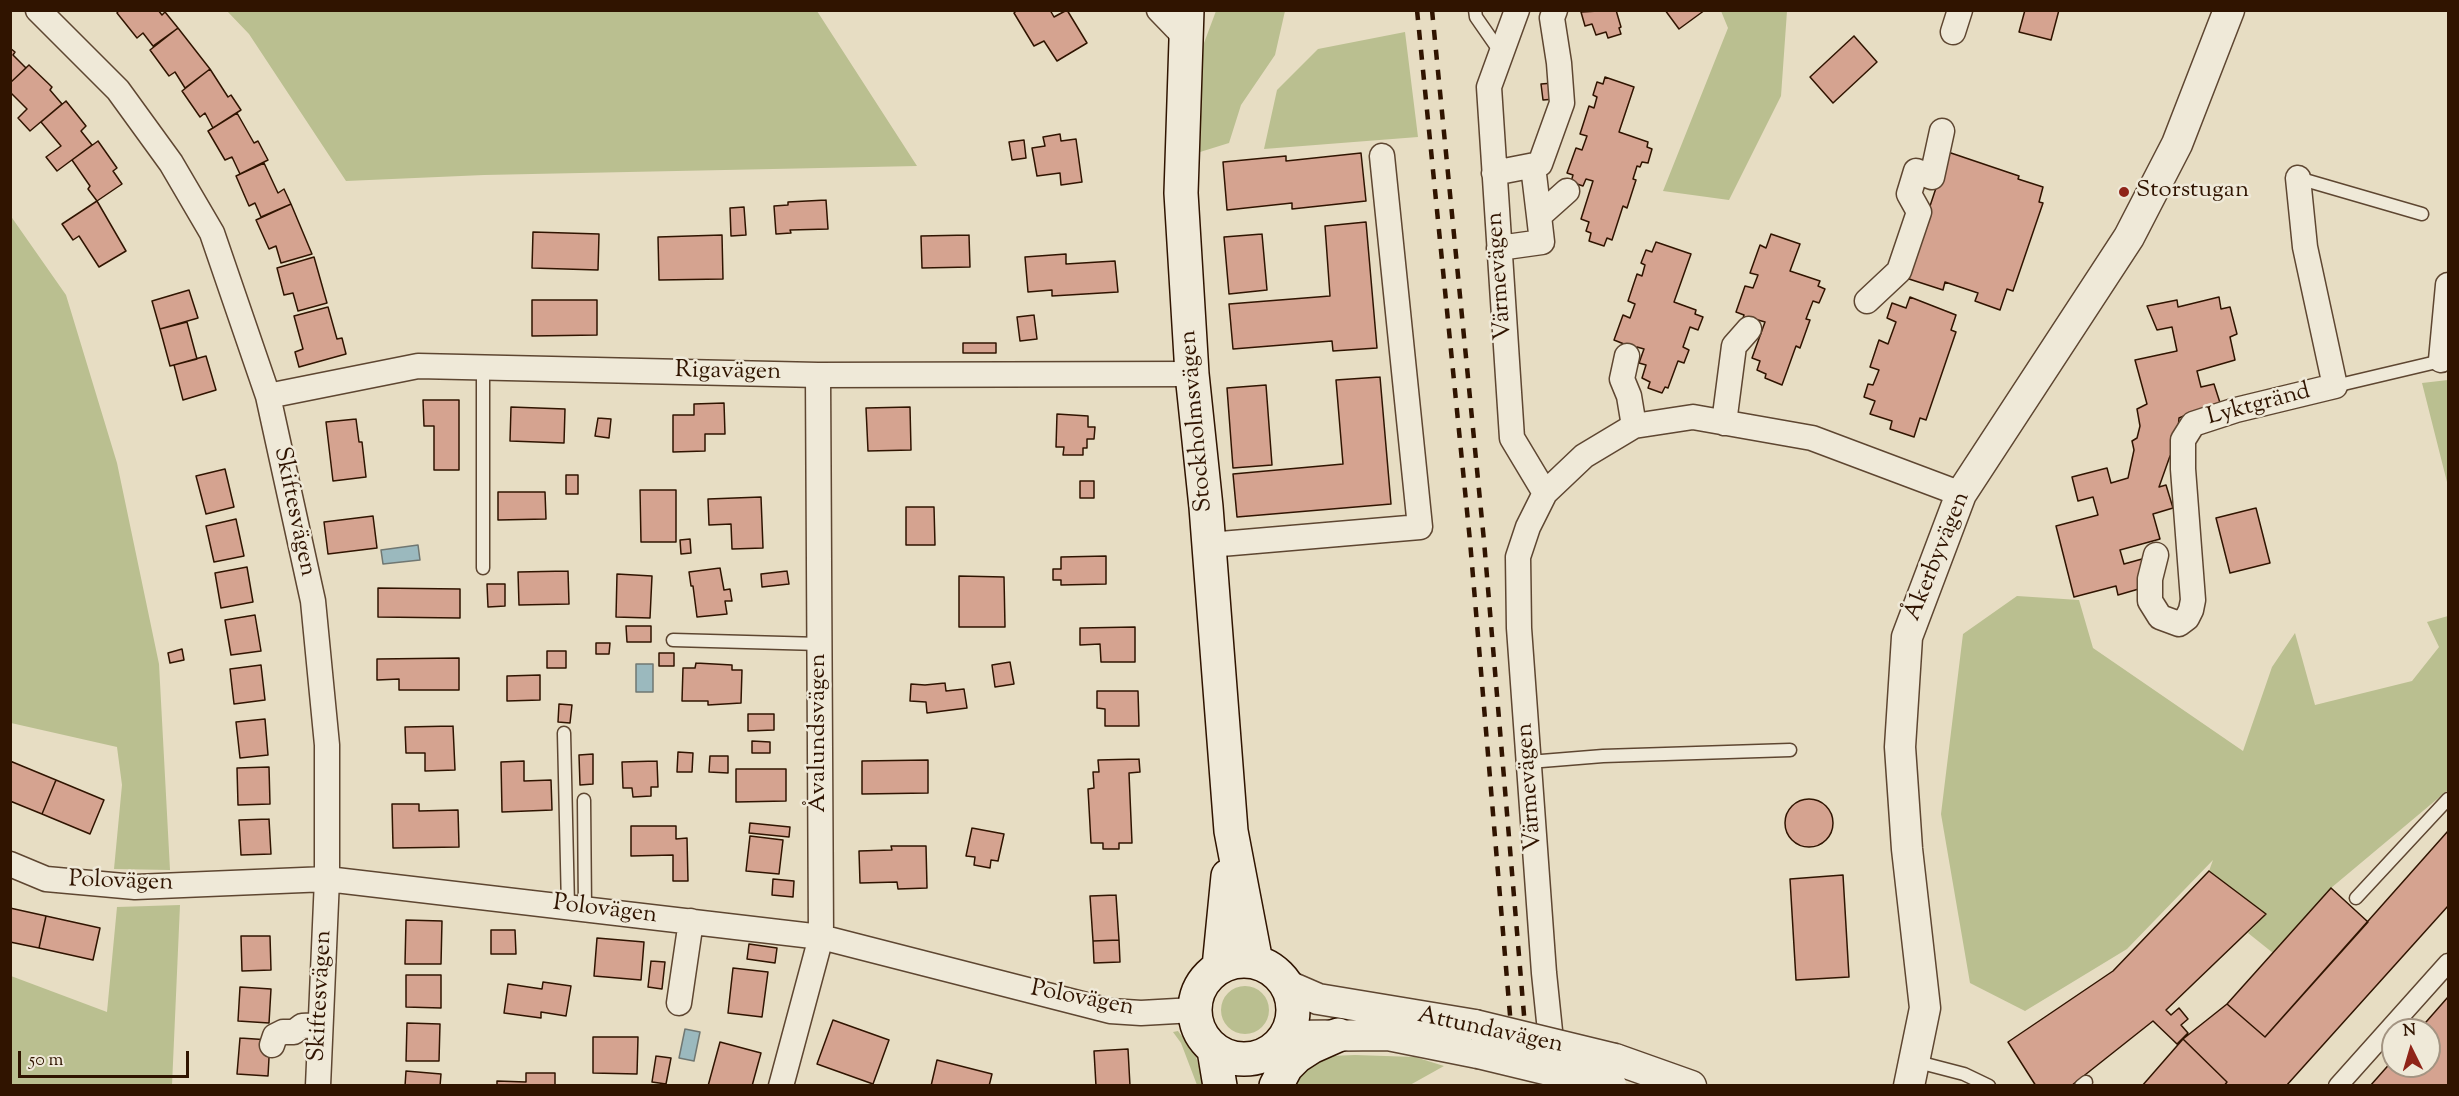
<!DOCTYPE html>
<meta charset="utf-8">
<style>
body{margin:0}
#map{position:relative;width:2459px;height:1096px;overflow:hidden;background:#e7ddc3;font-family:"Sorts Mill Goudy",serif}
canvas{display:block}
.frame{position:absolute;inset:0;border:12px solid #301400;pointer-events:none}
.north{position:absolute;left:2381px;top:1018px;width:60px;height:60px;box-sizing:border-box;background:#efe9d8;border:2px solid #a39482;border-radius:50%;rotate:355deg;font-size:16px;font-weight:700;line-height:24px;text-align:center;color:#301400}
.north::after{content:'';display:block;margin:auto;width:21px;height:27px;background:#8f2418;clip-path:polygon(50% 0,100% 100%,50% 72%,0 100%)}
.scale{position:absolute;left:18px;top:1051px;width:171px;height:27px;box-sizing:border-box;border:3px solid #301400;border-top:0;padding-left:8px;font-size:18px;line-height:21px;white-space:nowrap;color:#301400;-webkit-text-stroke:4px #efe9d8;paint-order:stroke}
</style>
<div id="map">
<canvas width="2459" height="1096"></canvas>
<div class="frame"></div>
<div class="north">N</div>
<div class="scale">50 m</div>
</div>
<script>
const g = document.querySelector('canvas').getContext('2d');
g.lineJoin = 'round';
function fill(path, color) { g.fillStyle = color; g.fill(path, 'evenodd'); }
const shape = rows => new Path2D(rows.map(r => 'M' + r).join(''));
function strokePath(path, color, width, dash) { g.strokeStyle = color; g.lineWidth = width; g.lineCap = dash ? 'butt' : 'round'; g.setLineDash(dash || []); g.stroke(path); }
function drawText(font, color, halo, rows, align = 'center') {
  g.font = font + ' "Sorts Mill Goudy",serif'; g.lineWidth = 5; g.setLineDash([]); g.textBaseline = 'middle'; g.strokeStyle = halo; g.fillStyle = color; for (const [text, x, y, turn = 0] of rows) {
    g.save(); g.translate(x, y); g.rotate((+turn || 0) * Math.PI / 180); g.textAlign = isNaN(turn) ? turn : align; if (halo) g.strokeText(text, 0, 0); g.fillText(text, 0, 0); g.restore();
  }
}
fill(shape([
 [227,11,817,11,917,166,484,175,346,181,249,34],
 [1216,11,1285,11,1275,55,1241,105,1229,143,1200,152,1201,51],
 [1721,11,1787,11,1781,96,1729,200,1663,191,1728,28],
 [1405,32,1418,137,1264,149,1277,90,1318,49],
 [10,215,66,295,117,463,159,664,170,870,114,869,122,785,117,747,11,723],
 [2448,380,2448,486,2422,383],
 [2017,596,2079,600,2093,648,2243,751,2272,667,2295,633,2315,705,2412,681,2439,647,2427,622,2448,616,2448,790,2331,888,2273,953,2248,933,2266,914,2209,871,2213,860,2127,949,2025,1011,1970,983,1941,814,1963,634],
 [180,905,172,1085,11,1085,11,976,107,1012,117,907],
 '1221 1010a24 24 0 1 1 48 0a24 24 0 1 1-48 0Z',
 [1178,1031,1195,1054,1205,1085,1197,1085,1181,1043,1173,1032],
 [1355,1055,1415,1057,1444,1066,1410,1085,1291,1086,1308,1067,1330,1056]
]), '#babf90');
const water = shape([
 [418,545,420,560,383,564,381,550,418,545],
 [636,664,653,664,653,692,636,692,636,664],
 [685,1029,700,1032,694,1061,679,1058,685,1029]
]);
fill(water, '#9bb9be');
strokePath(water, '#707772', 1.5);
const building = shape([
 [119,10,158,10,162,15,165,12,178,28,153,46,143,33,137,38,117,13,119,10],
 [1017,10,1050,10,1054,17,1067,10,1087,43,1057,61,1044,41,1034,46,1014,13,1017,10],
 [1616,10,1621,27,1619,28,1621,34,1608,38,1606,32,1596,35,1592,24,1585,26,1581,12,1616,10],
 [1665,10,1705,10,1679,29,1665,10],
 [2025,10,2059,10,2051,40,2019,32,2025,10],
 [178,28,210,69,185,88,175,72,169,76,150,50,178,28],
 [1854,36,1877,62,1833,103,1810,77,1854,36],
 [10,48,15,52,13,55,26,68,10,83,10,48],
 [29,65,52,87,50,90,62,104,30,131,18,118,27,109,10,92,10,83,29,65],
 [210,69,228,97,231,95,241,110,213,128,205,113,200,117,182,91,210,69],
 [1605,77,1634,87,1619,132,1648,142,1647,147,1652,149,1648,163,1642,162,1640,167,1637,166,1633,179,1636,180,1627,208,1623,206,1612,240,1607,238,1604,246,1589,241,1591,233,1586,231,1589,222,1581,219,1593,181,1586,179,1583,186,1571,182,1573,175,1567,173,1576,148,1582,150,1587,136,1580,134,1589,106,1594,108,1597,97,1593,95,1597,82,1603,84,1605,77],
 [1553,83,1555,99,1543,100,1541,84,1553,83],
 [66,101,86,126,81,131,92,145,57,171,46,157,61,146,41,122,66,101],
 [237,113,254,143,258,141,268,160,240,174,232,157,225,160,208,131,237,113],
 [1060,134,1061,141,1076,139,1082,182,1061,185,1060,173,1037,176,1032,148,1045,146,1043,137,1060,134],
 [1024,140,1026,158,1012,160,1009,142,1024,140],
 [98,141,117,168,113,171,122,184,97,201,88,189,90,186,72,160,98,141],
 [1948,152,2019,176,2018,179,2043,187,2039,202,2043,203,2013,291,2007,289,2000,310,1975,301,1978,293,1945,282,1943,290,1906,278,1948,152],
 [1361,153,1366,201,1292,209,1292,203,1227,210,1223,162,1286,156,1286,161,1361,153],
 [264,163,278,193,284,189,291,204,261,217,255,203,249,206,236,176,264,163],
 [826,200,828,229,790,230,791,233,776,234,774,206,788,205,788,202,826,200],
 [97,201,126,251,99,267,79,236,73,240,62,224,97,201],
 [291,204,312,254,281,263,276,246,269,249,256,220,291,204],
 [744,207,746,235,731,236,730,208,744,207],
 [1366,222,1377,348,1333,351,1332,341,1233,349,1229,304,1330,296,1325,226,1366,222],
 [533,232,599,234,598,270,532,268,533,232],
 [1262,234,1267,290,1229,294,1224,237,1262,234],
 [1771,234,1800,244,1790,271,1820,281,1818,286,1825,289,1819,303,1813,301,1806,319,1810,320,1800,348,1796,346,1782,385,1765,378,1766,374,1757,370,1760,361,1752,358,1765,322,1758,320,1755,327,1742,322,1744,315,1736,312,1745,286,1753,288,1758,275,1750,273,1760,245,1766,248,1771,234],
 [722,235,723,279,659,280,658,237,722,235],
 [969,235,970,267,922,268,921,236,969,235],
 [1656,242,1691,254,1674,302,1696,310,1695,314,1703,317,1698,330,1690,327,1683,347,1689,350,1684,363,1678,361,1668,388,1665,387,1662,393,1648,388,1650,382,1642,378,1646,365,1639,363,1644,349,1637,347,1634,355,1621,350,1624,344,1614,340,1623,315,1630,318,1635,304,1628,301,1637,274,1642,276,1645,265,1641,263,1646,250,1652,252,1656,242],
 [1066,254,1066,264,1115,261,1118,292,1052,296,1052,290,1028,292,1025,257,1066,254],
 [314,257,327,303,298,311,293,293,284,295,277,268,314,257],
 [189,290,198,318,160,329,152,301,189,290],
 [1910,297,1956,315,1951,330,1956,332,1926,420,1920,418,1914,437,1890,429,1892,421,1870,414,1875,401,1864,397,1868,384,1873,385,1879,370,1870,367,1879,340,1888,344,1896,322,1887,318,1892,303,1906,308,1910,297],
 [2219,297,2221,309,2230,307,2237,334,2230,337,2235,360,2197,371,2201,387,2214,384,2222,409,2196,411,2179,418,2176,454,2170,456,2159,487,2166,485,2173,508,2153,514,2160,539,2120,550,2124,564,2142,559,2150,579,2149,586,2118,595,2116,586,2074,597,2056,526,2098,515,2093,497,2078,501,2072,477,2107,468,2111,483,2128,478,2134,450,2132,441,2137,438,2140,426,2137,409,2147,404,2135,360,2177,351,2172,327,2157,330,2147,306,2177,300,2178,307,2219,297],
 [532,300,597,300,597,335,532,336,532,300],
 [328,307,337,339,342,338,346,354,299,367,295,352,303,349,294,316,328,307],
 [1034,315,1037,339,1020,341,1017,317,1034,315],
 [187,322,197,359,170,366,160,329,187,322],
 [963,343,996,343,996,353,963,353,963,343],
 [206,356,216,390,183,400,174,365,206,356],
 [1380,377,1391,504,1237,517,1233,474,1343,464,1336,380,1380,377],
 [1266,385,1272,465,1233,468,1227,388,1266,385],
 [423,400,459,400,459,470,434,470,434,426,424,426,423,400],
 [724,403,725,434,705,434,705,451,673,452,673,415,694,415,694,404,724,403],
 [511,407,565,409,564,443,510,441,511,407],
 [910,407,911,450,868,451,866,408,910,407],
 [1057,414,1088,416,1088,427,1095,427,1094,439,1087,439,1087,448,1083,448,1083,455,1063,455,1064,447,1056,447,1057,414],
 [598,418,611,419,609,438,595,436,598,418],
 [356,419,359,442,362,442,366,477,333,481,326,422,356,419],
 [225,469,234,507,206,514,196,476,225,469],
 [566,475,578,475,578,494,566,494,566,475],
 [1080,481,1094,481,1094,498,1080,498,1080,481],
 [640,490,676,490,676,542,641,542,640,490],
 [498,492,545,492,546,519,498,520,498,492],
 [761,497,763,548,732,549,731,524,709,525,708,499,761,497],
 [906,507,934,507,935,545,906,545,906,507],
 [2256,508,2270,563,2230,573,2216,518,2256,508],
 [373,516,377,548,328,554,324,522,373,516],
 [236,519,244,556,214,562,206,526,236,519],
 [690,539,691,553,681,554,680,540,690,539],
 [1106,556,1106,584,1061,585,1061,580,1053,580,1053,569,1061,569,1061,557,1106,556],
 [247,567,253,602,221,608,215,573,247,567],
 [720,568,724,590,730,589,732,601,725,601,727,614,697,617,693,586,691,586,689,572,720,568],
 [568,571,569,604,519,605,518,572,568,571],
 [787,571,789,584,762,587,761,574,787,571],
 [617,574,652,576,650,618,616,617,617,574],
 [959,576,1004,577,1005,627,959,627,959,576],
 [487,584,505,584,505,606,488,607,487,584],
 [378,588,460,589,460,618,378,617,378,588],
 [255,615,261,651,231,655,225,620,255,615],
 [626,626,651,626,651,642,627,642,626,626],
 [1135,627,1135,662,1101,662,1100,644,1080,645,1080,628,1135,627],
 [596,643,610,643,609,654,596,654,596,643],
 [182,649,184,660,170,663,168,653,182,649],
 [547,651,566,651,566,668,547,668,547,651],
 [659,653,674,653,674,666,659,666,659,653],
 [459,658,459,690,399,690,399,679,377,680,377,659,459,658],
 [1010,662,1014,684,995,687,992,665,1010,662],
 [696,663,732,665,732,670,742,670,741,703,708,705,708,701,682,701,683,668,695,668,696,663],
 [261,665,265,700,234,704,230,669,261,665],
 [540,675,540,700,507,701,507,676,540,675],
 [945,683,946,691,964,689,967,708,927,713,926,702,910,701,911,684,925,685,945,683],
 [1097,691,1138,691,1139,726,1105,726,1105,709,1097,708,1097,691],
 [559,704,572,705,570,723,558,722,559,704],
 [748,714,774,714,774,730,748,731,748,714],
 [265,719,268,755,240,758,236,722,265,719],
 [453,726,455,770,425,771,425,753,406,753,405,727,453,726],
 [752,741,770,742,770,753,752,753,752,741],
 [678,752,693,753,692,772,677,772,678,752],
 [593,754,593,784,580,785,579,755,593,754],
 [710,756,728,756,728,773,709,772,710,756],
 [1139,759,1140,772,1129,773,1132,843,1119,843,1119,849,1103,849,1103,843,1091,843,1088,789,1094,788,1093,772,1099,772,1098,760,1139,759],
 [928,760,928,793,862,794,862,761,928,760],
 [10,761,56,780,42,814,10,801,10,761],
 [524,761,524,781,551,780,552,810,502,812,501,762,524,761],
 [657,761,658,787,651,787,651,796,633,797,632,788,623,788,622,762,657,761],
 [269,767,270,804,238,805,237,768,269,767],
 [736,769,786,769,786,801,736,802,736,769],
 [56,780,104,800,90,834,42,814,56,780],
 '1785 823a24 24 0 1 1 48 0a24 24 0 1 1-48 0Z',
 [392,804,419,804,419,811,458,810,459,847,393,848,392,804],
 [269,819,271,854,241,855,239,820,269,819],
 [750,823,790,827,789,837,749,833,750,823],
 [631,826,676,826,676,839,687,838,688,881,673,881,673,855,631,856,631,826],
 [972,828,1004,834,998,861,991,860,990,868,974,865,975,857,966,856,972,828],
 [2448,831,2448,906,2286,1086,2224,1086,2227,1082,2183,1039,2227,1004,2265,1037,2448,831],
 [750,836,783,840,779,874,746,871,750,836],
 [891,846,926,846,927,888,898,889,897,882,860,883,859,851,892,850,891,846],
 [2209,871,2266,914,2166,1010,2171,1015,2179,1008,2188,1019,2181,1025,2188,1033,2177,1044,2153,1021,2071,1086,2036,1086,2008,1042,2113,971,2209,871],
 [1843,875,1849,977,1796,980,1790,879,1843,875],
 [773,879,794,881,793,897,772,895,773,879],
 [2331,888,2368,922,2265,1037,2227,1004,2331,888],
 [1116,895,1119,940,1093,941,1090,896,1116,895],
 [10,908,46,916,39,948,10,942,10,908],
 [46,916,100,928,93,960,39,948,46,916],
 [406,920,442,921,441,964,405,964,406,920],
 [491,930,515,930,516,954,491,954,491,930],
 [241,936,270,936,271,970,242,971,241,936],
 [597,938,644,942,641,980,594,976,597,938],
 [1119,940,1120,962,1094,963,1093,941,1119,940],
 [749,944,777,948,775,963,747,959,749,944],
 [651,961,665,962,662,989,648,987,651,961],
 [733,968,768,972,762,1017,728,1013,733,968],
 [406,975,441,975,441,1008,406,1007,406,975],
 [543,982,571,986,566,1016,541,1012,541,1018,504,1013,508,984,542,989,543,982],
 [240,987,271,989,269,1023,238,1021,240,987],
 [2448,997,2448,1086,2370,1086,2393,1060,2393,1066,2429,1066,2429,1030,2419,1030,2448,997],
 [833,1020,889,1040,873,1084,817,1064,833,1020],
 [407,1023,440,1024,439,1061,406,1061,407,1023],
 [593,1037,638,1037,637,1074,593,1073,593,1037],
 [240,1038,270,1040,268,1076,237,1074,240,1038],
 [2183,1039,2227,1082,2224,1086,2142,1086,2183,1039],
 [720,1042,761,1053,752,1086,708,1086,720,1042],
 [1128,1049,1130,1086,1096,1086,1094,1051,1128,1049],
 [656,1056,671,1058,666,1084,652,1082,656,1056],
 [937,1060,992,1074,989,1086,931,1086,937,1060],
 [406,1071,441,1074,440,1086,405,1086,406,1071],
 [526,1073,555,1073,555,1086,497,1086,497,1081,526,1082,526,1073]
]);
fill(building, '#d5a390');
strokePath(building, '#301400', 1.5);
const service = shape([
 [1475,10,1476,17,1501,53],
 [2298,178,2422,214],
 [483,367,483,568],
 [2335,386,2445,360],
 [673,640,820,644],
 [564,733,568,907],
 [1529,762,1603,756,1790,750],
 [584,800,585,909],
 [2356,898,2448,799],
 [1914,1061,1964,1074,1989,1086],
 [2081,1086,2086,1082]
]);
const pedestrian = shape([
 [2338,1086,2448,963]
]);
const minor = shape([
 [38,10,118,90,171,163,212,233,268,396,313,601,327,745,327,879,318,1086],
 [1159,10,1186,38],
 [1517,10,1489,87,1512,438,1545,493],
 [1953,32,1960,10],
 [1533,166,1539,216],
 [1494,173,1540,164,1562,103,1559,63,1552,18,1555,10],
 [1499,248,1542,242,1539,216,1567,191],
 [1867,301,1899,271,1919,212,1909,194,1916,171,1932,177,1942,131],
 [1627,356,1622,379,1629,396,1634,426],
 [2441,360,2448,285],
 [268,396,418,366,818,375,1192,374],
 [1724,423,1734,346,1749,329],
 [1209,545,1420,527,1382,156],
 [2156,555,2150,579,2150,601,2160,617,2179,624,2187,618,2191,610,2193,600,2183,469,2183,440,2193,424,2236,410,2335,386,2305,247,2298,178],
 [10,864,46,879,135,887,327,879,821,937,1110,1011,1141,1013,1194,1010],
 [679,1003,691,921],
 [272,1045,275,1036,283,1032,294,1032,302,1026,320,1025],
 [1553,1060,1544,973,1519,628,1518,557,1528,527,1545,493,1584,456,1634,426,1693,417,1812,438,1961,494],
 [781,1086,821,937,818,375]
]);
const tertiary = shape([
 [1288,986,1318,999,1475,1025],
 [1287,1036,1388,1035,1478,1053],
 [1615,1059,1691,1086],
 [1909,1086,1925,1008,1907,849,1900,747,1907,637,1961,494,2129,237,2177,144,2229,10]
]);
const secondary = shape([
 [1187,10,1181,193,1192,374,1206,507,1231,831,1256,962],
 '1195 1010a49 49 0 1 1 98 0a49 49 0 1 1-98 0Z',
 [1219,967,1228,876],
 [1214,1050,1220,1086],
 [1276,1086,1286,1067,1297,1056,1311,1047,1338,1035]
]);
strokePath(service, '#5e4631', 15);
strokePath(pedestrian, '#5e4631', 21);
strokePath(minor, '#5e4631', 27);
strokePath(tertiary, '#5e4631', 33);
strokePath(secondary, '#301400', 36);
strokePath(service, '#efe9d8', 12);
strokePath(pedestrian, '#efe9d8', 18);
strokePath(minor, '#efe9d8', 24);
strokePath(tertiary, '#efe9d8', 30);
strokePath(secondary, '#efe9d8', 33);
strokePath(shape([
 [1417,10,1470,541,1516,1086],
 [1432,10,1484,541,1530,1086]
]), '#301400', 4.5, [10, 10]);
const tertiaryBridge = shape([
 [1475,1025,1615,1059],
 [1478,1053,1611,1085]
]);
strokePath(tertiaryBridge, '#5e4631', 33, []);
strokePath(tertiaryBridge, '#efe9d8', 30);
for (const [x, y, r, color] of [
 [2124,192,6,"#8f2418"]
]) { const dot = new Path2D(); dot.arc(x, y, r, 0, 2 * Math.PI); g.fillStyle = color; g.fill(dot); strokePath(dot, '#efe9d8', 2); }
drawText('24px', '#301400', '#efe9d8', [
 ["Storstugan",2136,192]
], 'left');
drawText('24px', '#301400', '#efe9d8', [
 ["Värmevägen",1501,276,-94],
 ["Rigavägen",728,373,1],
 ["Lyktgränd",2259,406,-15],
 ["Stockholmsvägen",1198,421,-95],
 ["Skiftesvägen",293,512,78],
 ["Åkerbyvägen",1939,557,-68],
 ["Åvalundsvägen",820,733,-90],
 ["Värmevägen",1531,787,-94],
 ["Polovägen",121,883,2],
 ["Polovägen",605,911,7],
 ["Skiftesvägen",322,996,-87],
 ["Polovägen",1082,1000,11],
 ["Attundavägen",1490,1032,12]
]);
</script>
